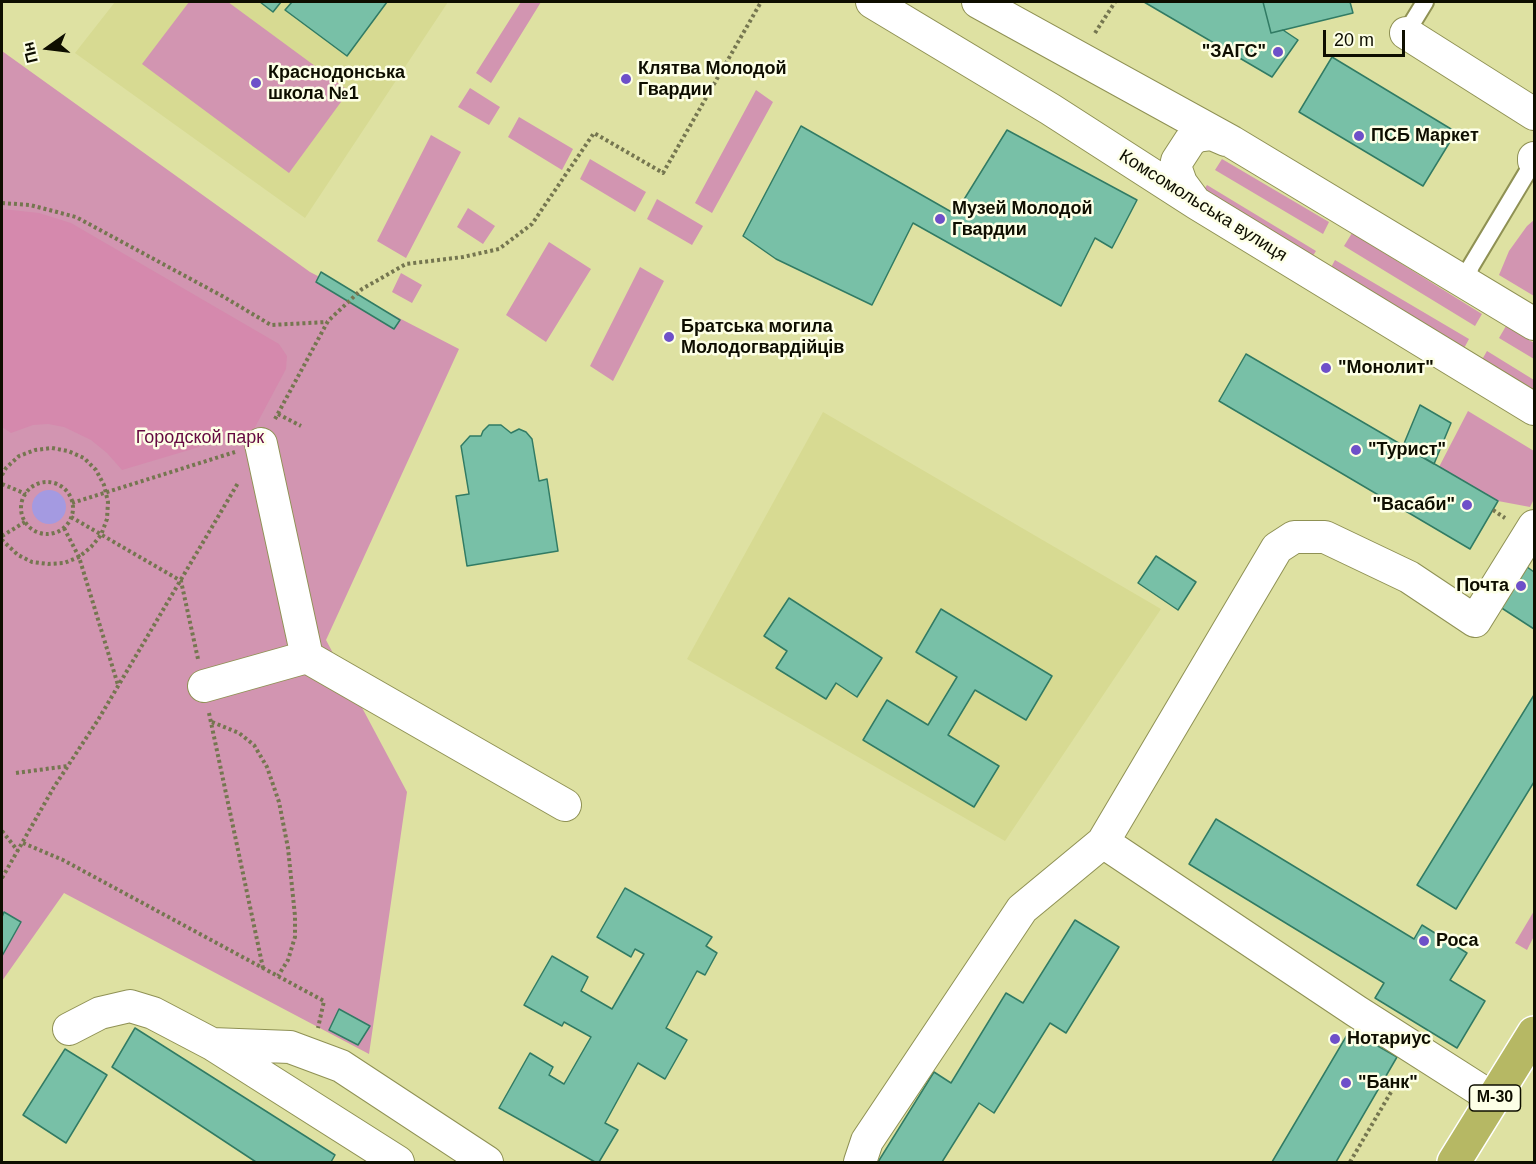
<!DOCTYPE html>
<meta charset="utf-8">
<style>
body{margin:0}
#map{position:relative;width:1536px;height:1164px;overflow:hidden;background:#dee1a2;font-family:Arial,sans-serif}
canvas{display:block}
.frame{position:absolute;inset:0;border:3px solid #0e0e00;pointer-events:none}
.north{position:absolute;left:18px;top:18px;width:60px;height:60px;-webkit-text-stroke:4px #fdffe6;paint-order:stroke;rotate:256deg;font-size:16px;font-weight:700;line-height:24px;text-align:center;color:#0e0e00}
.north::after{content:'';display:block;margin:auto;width:21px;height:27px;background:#0e0e00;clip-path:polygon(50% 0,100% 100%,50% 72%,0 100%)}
.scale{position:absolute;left:1323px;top:30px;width:82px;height:27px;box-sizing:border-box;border:3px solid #0e0e00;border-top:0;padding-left:8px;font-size:18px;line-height:21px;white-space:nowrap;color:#0e0e00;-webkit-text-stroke:4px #fdffe6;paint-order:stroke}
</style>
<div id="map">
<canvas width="1536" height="1164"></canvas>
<div class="frame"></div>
<div class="north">Пн</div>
<div class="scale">20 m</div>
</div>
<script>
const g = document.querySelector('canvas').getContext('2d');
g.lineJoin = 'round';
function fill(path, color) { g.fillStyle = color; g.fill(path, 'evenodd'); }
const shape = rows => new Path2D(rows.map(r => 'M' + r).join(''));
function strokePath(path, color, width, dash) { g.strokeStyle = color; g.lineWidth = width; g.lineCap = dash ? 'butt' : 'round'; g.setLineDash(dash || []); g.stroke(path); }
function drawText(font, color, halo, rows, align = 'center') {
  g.font = font + ' Arial,sans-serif'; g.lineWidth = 5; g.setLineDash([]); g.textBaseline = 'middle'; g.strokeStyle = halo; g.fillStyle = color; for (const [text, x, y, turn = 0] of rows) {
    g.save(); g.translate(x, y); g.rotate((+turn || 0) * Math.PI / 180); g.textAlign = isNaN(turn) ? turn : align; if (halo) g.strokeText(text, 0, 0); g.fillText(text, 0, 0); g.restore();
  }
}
fill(shape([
 [115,2,448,2,305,218,75,53],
 [823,412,1161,609,1005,841,687,659]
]), '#d7da92');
fill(shape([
 [189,2,228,2,349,91,289,173,142,64],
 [521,2,541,2,491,83,476,73],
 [2,51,310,272,459,349,326,640,407,792,369,1054,64,893,2,981],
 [470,88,500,107,489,125,458,107],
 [756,90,773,102,712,213,695,203],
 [519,117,573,149,562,170,508,137],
 [431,135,461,152,406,258,377,241],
 [590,159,646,192,635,212,580,179],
 [1222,159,1329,222,1323,234,1215,170],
 [1207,185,1316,251,1309,262,1200,196],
 [657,199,703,226,692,245,647,219],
 [468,208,495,226,483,244,457,227],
 [1534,220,1534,296,1499,275,1509,251,1527,226],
 [1352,233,1482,314,1475,326,1344,246],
 [549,242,591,269,546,342,506,315],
 [1335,260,1469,339,1462,352,1328,273],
 [640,267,664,281,613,381,590,366],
 [401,273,422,285,412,303,392,292],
 [1506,326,1534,343,1534,359,1499,338],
 [1487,351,1534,380,1534,397,1480,363],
 [1468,411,1534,451,1534,499,1530,507,1498,501,1439,467],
 [1534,911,1534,936,1527,950,1515,943]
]), '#d295b1');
fill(shape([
 [2,209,39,213,71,223,279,344,287,356,286,369,253,431,122,470,107,453,91,440,64,427,48,424,33,425,11,433,2,427]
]), '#d589ad');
fill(shape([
 '32 507a17 17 0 1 1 34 0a17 17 0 1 1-34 0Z'
]), '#a49ae1');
const building = shape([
 [260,2,281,2,273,12,260,2],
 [292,2,387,2,347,56,285,10,292,2],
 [1144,2,1263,2,1271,33,1283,30,1298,40,1272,77,1144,2],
 [1263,2,1350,2,1353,13,1271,33,1263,2],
 [1332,57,1456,132,1423,186,1299,112,1332,57],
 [801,126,955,214,1007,130,1137,200,1112,248,1095,238,1061,306,913,223,872,305,776,259,743,236,801,126],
 [321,272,400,320,394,329,316,282,321,272],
 [1246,354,1498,501,1470,549,1219,401,1246,354],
 [1420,405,1451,423,1434,464,1403,446,1420,405],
 [489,425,501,425,511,433,519,429,526,432,532,439,539,481,547,479,558,551,467,566,456,496,469,494,461,446,470,436,481,436,483,431,489,425],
 [1156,556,1196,582,1178,610,1138,583,1156,556],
 [1523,564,1534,572,1534,629,1497,605,1523,564],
 [789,598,882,658,857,697,836,683,826,699,776,668,787,651,764,636,789,598],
 [941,609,1052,676,1026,720,975,690,948,735,999,766,974,807,863,740,887,700,928,725,957,677,916,652,941,609],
 [1534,695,1534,782,1456,909,1417,885,1534,695],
 [1216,819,1414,939,1422,925,1467,953,1450,980,1485,1001,1457,1048,1375,998,1384,983,1189,864,1216,819],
 [625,888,712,937,706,946,717,953,705,975,697,971,666,1028,687,1040,665,1079,638,1063,605,1123,618,1130,599,1162,595,1162,499,1108,530,1053,553,1067,549,1075,564,1084,591,1037,564,1022,562,1026,524,1005,552,956,588,977,581,991,612,1009,644,954,635,949,631,957,597,937,625,888],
 [4,912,21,922,2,956,2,917,4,912],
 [1075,920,1119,947,1066,1033,1050,1023,994,1113,979,1103,942,1162,878,1162,934,1072,951,1083,1006,993,1023,1003,1075,920],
 [339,1009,370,1026,358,1045,329,1030,339,1009],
 [135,1028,335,1155,331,1162,256,1162,112,1067,135,1028],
 [1350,1030,1397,1057,1379,1088,1336,1162,1272,1162,1350,1030],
 [65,1049,107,1075,66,1143,23,1115,65,1049]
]);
fill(building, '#78c0a7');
strokePath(building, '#317b64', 1.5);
const lane = shape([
 [1406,33,1425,2],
 [1465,281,1471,266,1534,161]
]);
const street = shape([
 [872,2,1050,109,1196,203,1534,409],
 [978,2,1232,142,1534,324],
 [1406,33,1534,114],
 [1534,161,1534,158],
 [1195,202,1181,183,1176,169,1177,161,1190,141,1197,136,1212,134,1226,140],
 [307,657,565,805],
 [204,686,307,657,261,444],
 [1103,842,1356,1011,1494,1099],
 [69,1029,100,1013,130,1006,153,1013,212,1044,290,1047,341,1066,487,1162],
 [212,1044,398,1162],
 [860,1162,867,1141,1022,909,1103,842,1277,548,1294,537,1325,537,1409,577,1475,621,1534,526]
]);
const highway = shape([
 [1454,1162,1534,1033]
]);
strokePath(lane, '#8f9154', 20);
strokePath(street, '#8f9154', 34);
strokePath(highway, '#fff', 36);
strokePath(shape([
 [1095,33,1115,2],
 [2,203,30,205,76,217,224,297,271,325,327,322],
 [278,414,301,426],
 [275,419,328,321,362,289,406,264,463,257,499,249,532,224,594,133,663,173,761,2],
 [2,475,6,468,19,456,35,450,52,448,68,451,84,458,96,470,104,485,108,502,107,519,101,535,91,547,79,557,64,563,48,564,32,562,18,555,2,540],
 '21 508a26 26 0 1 1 52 0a26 26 0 1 1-52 0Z',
 [2,484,26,494],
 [72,503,235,452],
 [1493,510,1505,518],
 [71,517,181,581,198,659],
 [64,528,79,557,118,685],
 [2,536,25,522],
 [209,713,263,968],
 [212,722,239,733,254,745,267,767,279,802,288,848,295,916,295,937,288,960,278,976],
 [16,773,68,766],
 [2,831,18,851],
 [23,843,63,860,324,1001,318,1028],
 [2,878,54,787,98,720,238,483],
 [1350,1162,1401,1075]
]), '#757650', 4, [3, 3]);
strokePath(lane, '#fff', 16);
strokePath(street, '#fff', 32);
strokePath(highway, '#b6b864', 33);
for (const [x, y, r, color] of [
 [1278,52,6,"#6e50c9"],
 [626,79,6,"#6e50c9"],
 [256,83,6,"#6e50c9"],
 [1359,136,6,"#6e50c9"],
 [940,219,6,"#6e50c9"],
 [669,337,6,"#6e50c9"],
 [1326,368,6,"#6e50c9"],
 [1356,450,6,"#6e50c9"],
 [1467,505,6,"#6e50c9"],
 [1521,586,6,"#6e50c9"],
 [1424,941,6,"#6e50c9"],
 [1335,1039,6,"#6e50c9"],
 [1346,1083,6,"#6e50c9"]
]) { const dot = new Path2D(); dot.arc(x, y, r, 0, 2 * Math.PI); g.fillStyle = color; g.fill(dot); strokePath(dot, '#fdffe6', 2); }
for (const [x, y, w] of [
 [1495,1098,51]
]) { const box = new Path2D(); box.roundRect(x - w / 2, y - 13, w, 26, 4.5); g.fillStyle = '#fdffe6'; g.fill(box); strokePath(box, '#0e0e00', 1.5); }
drawText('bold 16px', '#0e0e00', null, [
 ["М-30",1495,1098]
]);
drawText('bold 18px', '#0e0e00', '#fdffe6', [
 ["\"ЗАГС\"",1266,52,"right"],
 ["Клятва Молодой",638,69],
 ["Гвардии",638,90],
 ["Краснодонська",268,73],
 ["школа №1",268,94],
 ["ПСБ Маркет",1371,136],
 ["Музей Молодой",952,209],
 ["Гвардии",952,230],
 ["Братська могила",681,327],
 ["Молодогвардійців",681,348],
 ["\"Монолит\"",1338,368],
 ["\"Турист\"",1368,450],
 ["\"Васаби\"",1455,505,"right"],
 ["Почта",1509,586,"right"],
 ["Роса",1436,941],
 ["Нотариус",1347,1039],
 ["\"Банк\"",1358,1083]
], 'left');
drawText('18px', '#0e0e00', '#fdffe6', [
 ["Комсомольська вулиця",1203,206,32]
]);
drawText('18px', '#650941', '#fdffe6', [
 ["Городской парк",200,438]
]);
</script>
